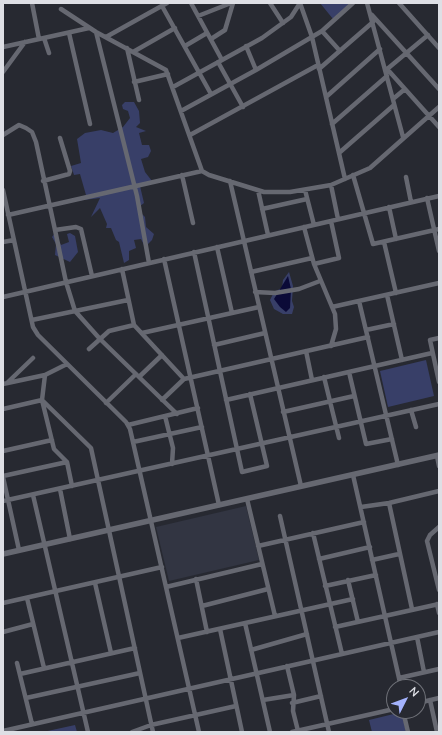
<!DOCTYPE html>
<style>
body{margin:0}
#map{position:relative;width:442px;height:735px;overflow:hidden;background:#272931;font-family:Mulish,sans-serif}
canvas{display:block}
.frame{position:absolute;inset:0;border:4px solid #dedfe5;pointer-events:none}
.north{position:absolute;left:386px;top:679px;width:40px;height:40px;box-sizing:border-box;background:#272931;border:1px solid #707279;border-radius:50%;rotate:48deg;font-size:11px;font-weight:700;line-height:16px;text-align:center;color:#dedfe5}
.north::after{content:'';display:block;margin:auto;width:14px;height:18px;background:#a3b2fd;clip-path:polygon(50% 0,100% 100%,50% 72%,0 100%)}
</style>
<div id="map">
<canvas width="442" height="735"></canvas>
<div class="frame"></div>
<div class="north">N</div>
</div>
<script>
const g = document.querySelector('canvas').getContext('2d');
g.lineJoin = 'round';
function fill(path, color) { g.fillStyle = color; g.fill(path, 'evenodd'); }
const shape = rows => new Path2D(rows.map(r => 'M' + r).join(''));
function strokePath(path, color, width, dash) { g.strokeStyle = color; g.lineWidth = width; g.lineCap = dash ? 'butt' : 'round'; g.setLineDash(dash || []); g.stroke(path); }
fill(shape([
 [246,506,259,560,169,581,156,527]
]), '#323542');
fill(shape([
 [320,3,351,3,333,19],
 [125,102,134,102,139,111,140,123,136,127,146,131,139,133,142,145,149,145,151,151,148,157,141,159,145,172,152,181,140,186,144,203,139,207,141,213,145,217,146,227,154,234,152,240,147,245,144,245,141,239,134,240,136,248,129,251,129,260,124,263,119,242,116,240,111,228,106,228,107,224,100,208,91,217,100,198,75,201,86,195,80,174,74,175,71,166,81,163,77,139,85,133,101,130,113,133,123,127,130,118,128,111,123,109,122,105],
 [55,233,61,245,69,242,67,234,70,233,75,236,78,252,70,262,55,255,56,244,52,237],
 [289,272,293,286,292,301,294,307,292,314,283,314,274,309,270,300,274,292,282,288,283,280],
 [426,360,434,396,388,407,380,371],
 [402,712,406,732,372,732,369,720],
 [75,725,77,732,43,732]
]), '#383f68');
fill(shape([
 [288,276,291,289,290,308,286,312,280,307,274,299]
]), '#0b0a37');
strokePath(shape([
 [32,3,39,39],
 [191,3,222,60],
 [270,3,283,23],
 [300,3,312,37,345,179],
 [367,3,403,137],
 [399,3,439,48],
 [162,6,211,94],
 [61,9,96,32,166,70,202,171,209,175,264,192,290,192,331,185,370,168,439,107],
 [372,15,439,89],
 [198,16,231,3],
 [322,31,340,51],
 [96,32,137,196,149,263],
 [69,33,90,124],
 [106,37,167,3],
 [44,38,49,53],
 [211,39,225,30,233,3],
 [185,46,207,33],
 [246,46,256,70],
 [3,47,89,28],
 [127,48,139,100],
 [133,52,175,28],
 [218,62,243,107],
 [319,69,373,22],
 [386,70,428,35],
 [388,70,439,127],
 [3,72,25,42],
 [134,82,168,74],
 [173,87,262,38,291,17,300,3],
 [326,97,380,49],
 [393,99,405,89],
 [181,111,256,70,322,31,353,3],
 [332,124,387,76],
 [3,135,19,125,26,128,32,132,36,142,55,230,76,227,81,229,92,276],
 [190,135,318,65],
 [339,153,394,105],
 [182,175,193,223],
 [353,175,373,244,439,229],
 [406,177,411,202],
 [43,181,69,174,70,171,60,138],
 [230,181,301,486],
 [331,185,338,219],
 [3,190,33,327,38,335,126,422,130,429,199,732],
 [258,190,268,235],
 [305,190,314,225],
 [427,198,439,251],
 [389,207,396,239],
 [262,209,307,199],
 [8,215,202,171],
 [304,227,314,264,335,314,336,329,331,346],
 [55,230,66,282,75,311,100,339,177,414],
 [3,242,14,240],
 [384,242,396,293],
 [217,247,232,313],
 [194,252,242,472,267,466,250,394],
 [164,259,219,505],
 [314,264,339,258,331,221],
 [122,269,134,325,184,379],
 [251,272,312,258],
 [255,292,275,293,299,289,320,281],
 [387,295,402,360],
 [3,297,439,196],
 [359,301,398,465],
 [332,307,439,283],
 [32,320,128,300],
 [366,330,394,324],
 [142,333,259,307],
 [439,338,430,340,439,382],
 [214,345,265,333],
 [89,349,109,331,134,325],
 [306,351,312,380],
 [349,372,366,444,392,439],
 [139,377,162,355],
 [324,377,339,438],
 [7,383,33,358],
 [3,384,45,375,67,364],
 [42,400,91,448,153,732],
 [162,400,184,379,368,337],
 [226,400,432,353],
 [106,403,136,374],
 [3,409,42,400],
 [411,410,416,427],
 [283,412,354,396],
 [165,416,173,448,172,464],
 [128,425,198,408],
 [133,442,202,427],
 [3,451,52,440],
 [437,456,439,466],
 [67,462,72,486],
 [353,475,401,687],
 [3,476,67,462,54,449,42,400,45,375],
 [3,477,19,550],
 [60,489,70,539],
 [33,495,88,732],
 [247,499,275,616],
 [3,501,439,404],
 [389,503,412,609],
 [361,507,389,503,439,491],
 [280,516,329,732],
 [439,527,430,535,427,541,439,590],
 [313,533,342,654],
 [258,546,364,522],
 [319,559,370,547],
 [372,560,399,554],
 [196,579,207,632],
 [348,580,358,622],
 [95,583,111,653],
 [325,586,376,575],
 [166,587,262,564],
 [27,598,44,668],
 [3,603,162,567],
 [437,604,439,613],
 [202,606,268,589],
 [245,623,270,732],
 [335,627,439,604],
 [220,629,242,732],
 [3,632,33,624],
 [417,637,424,672],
 [178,638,353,599],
 [251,650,307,634],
 [17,663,32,724],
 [287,666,294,695,293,711,298,731],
 [20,674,135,648],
 [399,678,439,669],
 [26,698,140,673],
 [263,700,294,695],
 [430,700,437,732],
 [292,703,321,696],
 [418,703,439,698],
 [403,711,408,732],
 [3,731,439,632],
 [132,732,151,725,236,706],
 [292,732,394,709]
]), '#666871', 4.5);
strokePath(shape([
 [3,554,439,455]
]), '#666871', 5.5);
</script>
